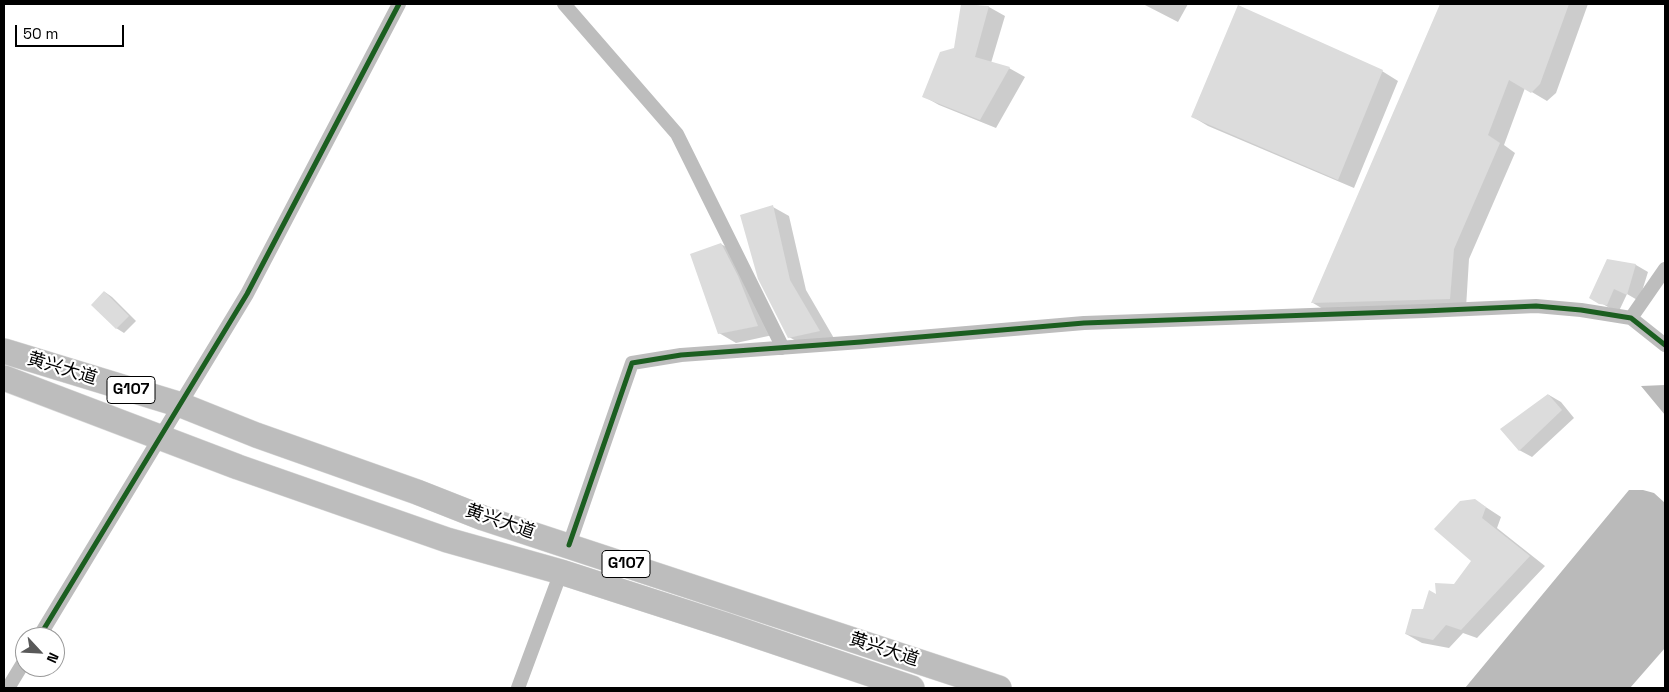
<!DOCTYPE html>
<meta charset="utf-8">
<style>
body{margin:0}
#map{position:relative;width:1669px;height:692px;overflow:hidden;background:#fff;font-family:"Space Grotesk",sans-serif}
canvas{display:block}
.frame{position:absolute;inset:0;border:5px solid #000;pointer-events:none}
.north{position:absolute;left:15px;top:627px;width:50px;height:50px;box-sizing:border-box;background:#fff;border:1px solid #999;border-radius:50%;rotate:115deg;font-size:14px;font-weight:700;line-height:20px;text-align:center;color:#000}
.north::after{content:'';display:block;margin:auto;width:18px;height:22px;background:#595959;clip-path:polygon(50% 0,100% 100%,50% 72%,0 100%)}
.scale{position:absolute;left:15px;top:25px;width:109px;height:22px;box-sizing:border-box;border:2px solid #000;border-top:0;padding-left:6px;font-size:15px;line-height:18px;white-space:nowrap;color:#000;-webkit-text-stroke:4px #fff;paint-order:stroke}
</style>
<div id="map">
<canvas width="1669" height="692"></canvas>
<div class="frame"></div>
<div class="north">N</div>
<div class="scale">50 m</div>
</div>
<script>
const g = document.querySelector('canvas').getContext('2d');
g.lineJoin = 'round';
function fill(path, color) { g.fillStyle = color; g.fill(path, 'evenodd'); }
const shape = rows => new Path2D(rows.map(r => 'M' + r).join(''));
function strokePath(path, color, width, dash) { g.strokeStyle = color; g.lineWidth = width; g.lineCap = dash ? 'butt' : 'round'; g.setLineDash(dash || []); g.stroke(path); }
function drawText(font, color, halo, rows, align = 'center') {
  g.font = font + ' "Space Grotesk","Noto Sans SC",sans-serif'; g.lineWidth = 4.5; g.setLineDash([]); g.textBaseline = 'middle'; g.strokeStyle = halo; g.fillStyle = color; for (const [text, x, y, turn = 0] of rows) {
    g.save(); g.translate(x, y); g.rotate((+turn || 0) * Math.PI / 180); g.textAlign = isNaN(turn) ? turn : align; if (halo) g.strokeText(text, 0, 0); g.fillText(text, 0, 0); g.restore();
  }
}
fill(shape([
 [1665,385,1665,415,1641,386],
 [1629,490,1643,490,1654,493,1665,503,1665,648,1630,688,1465,688]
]), '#bababa');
fill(shape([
 [962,4,989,7,1005,16,991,63,1009,68,1025,77,996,128,939,105,923,96,955,49],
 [1143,4,1188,4,1178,22],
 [1442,4,1588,4,1556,93,1547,101,1525,88,1504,145,1515,153,1469,259,1466,308,1328,312,1313,303],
 [1382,71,1398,81,1354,188,1208,126,1193,117],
 [773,207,789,216,806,290,835,340,805,346,789,337],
 [721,244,737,253,773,335,736,343,719,333],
 [1608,260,1636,265,1648,272,1639,301,1627,294,1619,311,1613,310,1591,297],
 [105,292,112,297,136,321,124,333,116,328],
 [1549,395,1561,402,1574,418,1532,457,1519,450],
 [1475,500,1501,517,1497,528,1545,566,1477,638,1463,633,1449,648,1422,643,1406,634,1437,596,1455,586,1472,561]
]), '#0003');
fill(shape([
 [961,4,989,6,975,57,1010,67,980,120,922,97,940,52,954,48],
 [1440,4,1569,4,1540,84,1531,93,1509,80,1488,135,1500,143,1454,249,1450,299,1311,303],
 [1238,5,1383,70,1338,180,1191,117],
 [773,205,790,280,820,331,788,338,758,279,740,215],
 [721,243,738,276,758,326,718,334,690,254],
 [1607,259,1636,264,1627,295,1614,289,1607,305,1599,304,1589,298],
 [104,291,129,316,116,329,91,305],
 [1548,394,1562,410,1519,451,1500,429],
 [1475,499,1486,507,1482,518,1530,556,1461,630,1446,625,1433,640,1405,634,1412,609,1423,609,1429,590,1436,594,1435,583,1454,584,1471,561,1434,529,1460,501]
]), '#dcdcdc');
const highway = shape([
 [4,351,181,405,256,435,417,492,483,518,999,688],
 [4,378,238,467,447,540,561,572,728,626,912,688]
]);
strokePath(highway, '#dbdbdb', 26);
strokePath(shape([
 [564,4,677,134,783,348],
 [1631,318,1665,269],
 [569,545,632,363,681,355,861,342,1084,323,1424,311,1536,306,1581,310,1631,318,1665,345],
 [39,637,247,294,399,4],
 [8,688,25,660],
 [518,688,561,572]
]), '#bdbdbd', 14);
strokePath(highway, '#bdbdbd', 25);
strokePath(shape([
 [569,545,632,363,681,355,861,342,1084,323,1424,311,1536,306,1581,310,1631,318,1665,345],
 [39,637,247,294,399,4]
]), '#1b5e20', 5);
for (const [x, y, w] of [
 [131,390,48],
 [626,564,48]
]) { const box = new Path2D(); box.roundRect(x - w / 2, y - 13.5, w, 27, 4); g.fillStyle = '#fff'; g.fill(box); strokePath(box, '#000', 1); }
drawText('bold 16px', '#000', null, [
 ["G107",131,390],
 ["G107",626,564]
]);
drawText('18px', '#000', '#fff', [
 ["黄兴大道",62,369,17],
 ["黄兴大道",500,522,19],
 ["黄兴大道",884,650,18]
]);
</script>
